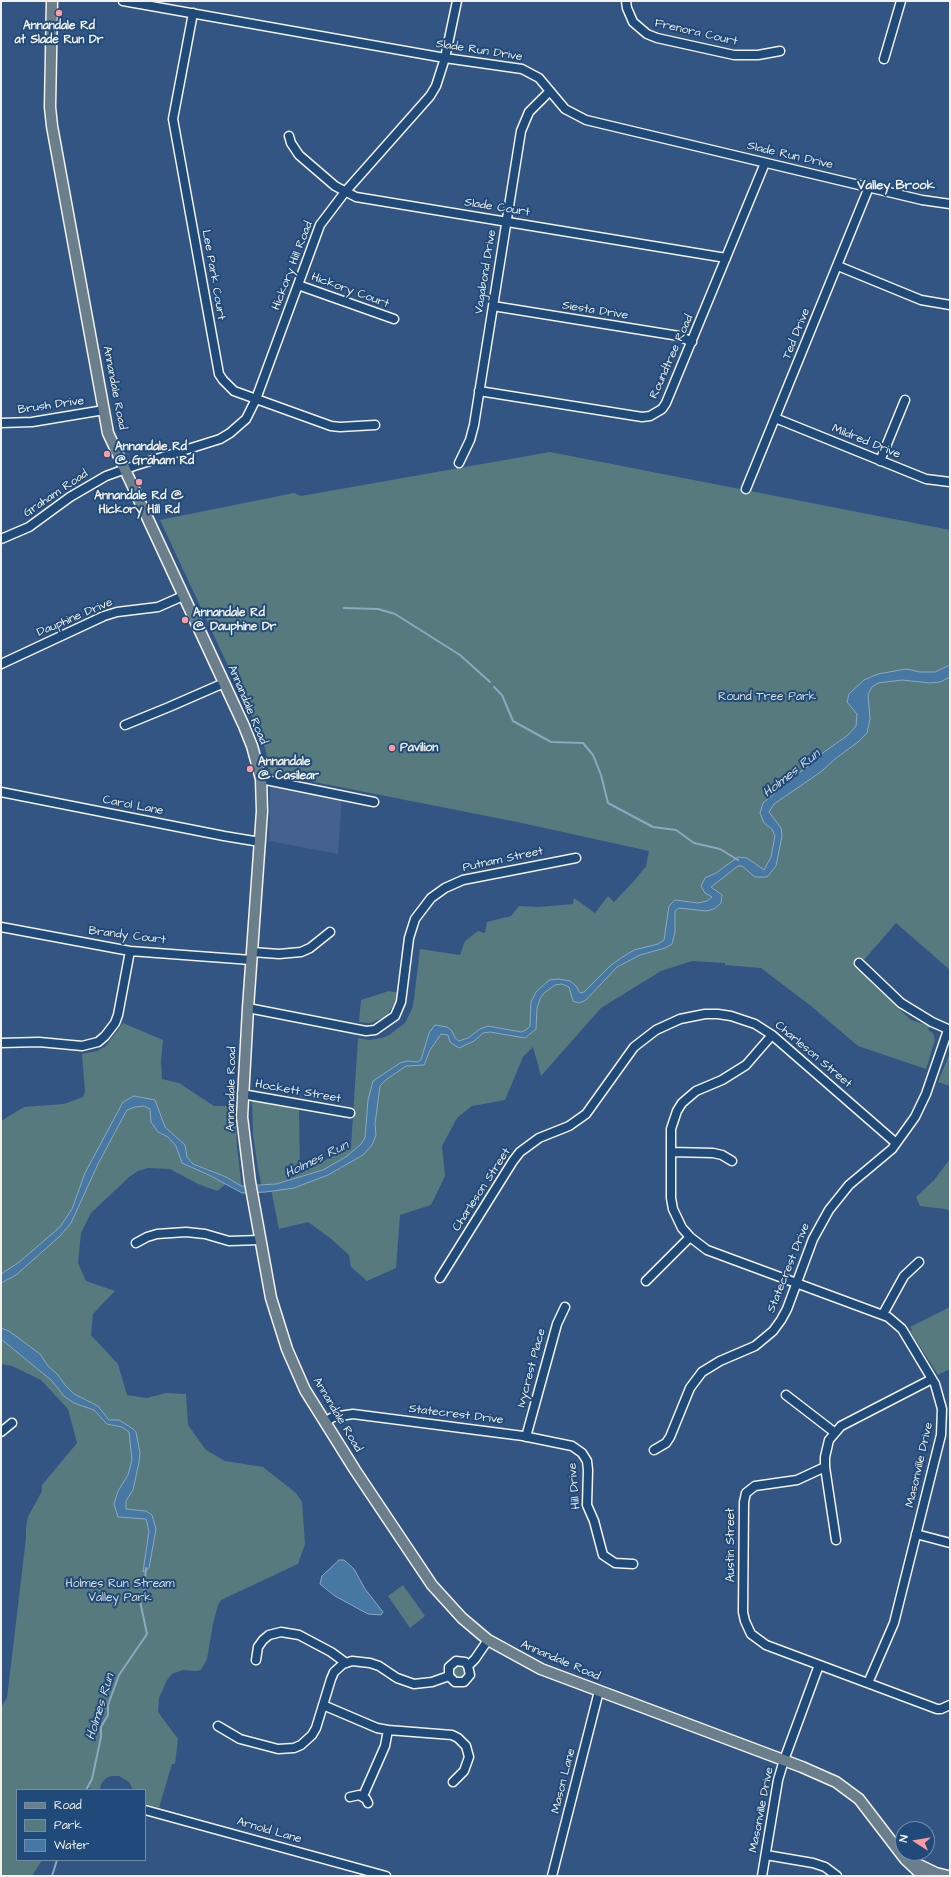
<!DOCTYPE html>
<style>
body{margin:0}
#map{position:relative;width:951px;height:1877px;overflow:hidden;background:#325584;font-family:"Architects Daughter",sans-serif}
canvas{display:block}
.frame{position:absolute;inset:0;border:2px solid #f4f1e8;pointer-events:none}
.legend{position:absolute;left:16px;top:1789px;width:130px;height:72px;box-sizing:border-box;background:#1f4a7a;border:1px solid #748da6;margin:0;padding:5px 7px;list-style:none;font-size:12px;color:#f4f1e8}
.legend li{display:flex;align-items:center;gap:8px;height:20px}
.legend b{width:20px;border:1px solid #748da6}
.north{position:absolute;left:895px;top:1821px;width:40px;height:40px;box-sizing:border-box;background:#1f4a7a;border:1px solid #748da6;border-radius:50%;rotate:282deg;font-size:11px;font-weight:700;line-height:16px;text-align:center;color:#f4f1e8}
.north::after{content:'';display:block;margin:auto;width:14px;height:18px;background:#ff9aa2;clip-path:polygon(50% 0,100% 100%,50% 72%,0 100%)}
</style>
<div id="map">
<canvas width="951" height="1877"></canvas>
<div class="frame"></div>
<ul class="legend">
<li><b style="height:5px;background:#6b7e8b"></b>Road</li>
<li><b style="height:11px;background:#577a7f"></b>Park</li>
<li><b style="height:11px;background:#4777a3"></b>Water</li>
</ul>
<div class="north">N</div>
</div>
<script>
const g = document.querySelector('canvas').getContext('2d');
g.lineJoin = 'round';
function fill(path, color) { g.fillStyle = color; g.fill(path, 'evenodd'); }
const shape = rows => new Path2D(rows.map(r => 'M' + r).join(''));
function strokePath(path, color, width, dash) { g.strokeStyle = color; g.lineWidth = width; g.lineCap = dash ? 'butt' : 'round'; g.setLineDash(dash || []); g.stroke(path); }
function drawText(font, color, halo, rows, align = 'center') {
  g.font = font + ' "Architects Daughter",sans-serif'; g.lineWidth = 4; g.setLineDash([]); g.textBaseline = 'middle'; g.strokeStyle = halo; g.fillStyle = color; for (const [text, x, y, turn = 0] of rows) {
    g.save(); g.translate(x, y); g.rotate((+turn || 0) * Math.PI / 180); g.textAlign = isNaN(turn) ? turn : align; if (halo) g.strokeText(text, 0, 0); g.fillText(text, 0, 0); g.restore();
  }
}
fill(shape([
 [270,784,342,799,338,854,269,841]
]), '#45618e');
fill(shape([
 [550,452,950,530,950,970,896,923,857,968,911,1020,930,1026,928,1030,933,1033,935,1040,926,1069,858,1046,811,1006,761,968,725,965,725,963,692,961,661,971,601,1008,541,1076,533,1047,523,1057,505,1100,472,1106,457,1118,442,1146,445,1176,431,1205,400,1215,396,1268,367,1281,351,1267,349,1255,330,1238,308,1222,279,1229,271,1189,262,1187,258,1169,253,1134,252,1100,299,1110,300,1173,351,1147,358,1038,369,1040,382,1038,389,1035,405,1023,412,1009,414,999,420,949,460,955,465,941,478,931,485,933,487,922,511,916,519,906,539,907,573,904,574,898,595,913,608,896,614,902,634,881,646,866,649,851,517,822,269,773,266,751,258,730,160,520,294,493,301,496],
 [389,991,400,993,399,996,386,1017,370,1023,359,1022,361,1000],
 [123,1023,163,1040,161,1061,162,1079,179,1083,214,1106,235,1106,237,1147,242,1189,226,1181,226,1184,217,1191,198,1184,170,1169,148,1168,138,1171,129,1177,91,1213,81,1233,78,1263,86,1281,115,1291,93,1314,91,1335,118,1364,127,1395,147,1398,166,1393,186,1394,188,1425,206,1450,225,1461,263,1467,296,1493,302,1502,305,1544,298,1564,221,1600,218,1605,213,1624,207,1659,201,1670,196,1671,183,1670,172,1674,167,1680,159,1698,158,1712,178,1739,175,1764,172,1764,159,1808,145,1804,145,1790,133,1790,129,1782,119,1776,111,1776,106,1778,101,1784,100,1790,86,1788,84,1790,17,1790,17,1860,42,1860,32,1876,1,1876,1,1707,7,1698,26,1538,26,1527,28,1517,42,1491,42,1485,77,1443,68,1409,41,1380,12,1366,1,1364,1,1121,24,1107,64,1104,83,1097,85,1091,82,1054,97,1051,106,1046],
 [950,1053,950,1086,938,1082],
 [950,1159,950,1211,945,1209,920,1206,916,1197,934,1180],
 [950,1307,950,1369,938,1375,910,1331,912,1330,910,1327],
 [403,1585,425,1616,410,1628,388,1596],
 '452 1672a7 7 0 1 1 14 0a7 7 0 1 1-14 0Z'
]), '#577a7f');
const water = shape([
 [950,665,950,677,940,682,930,683,902,680,878,683,872,687,868,694,870,719,867,733,858,742,835,759,822,771,774,804,769,812,781,828,782,836,776,866,767,877,755,877,742,866,738,866,711,887,722,895,721,903,714,909,706,911,679,908,675,911,675,932,672,944,665,948,640,955,617,967,586,1000,579,1003,573,1001,569,987,562,984,555,985,544,993,540,999,537,1008,536,1029,525,1038,490,1032,483,1033,474,1041,459,1048,450,1042,448,1035,441,1034,430,1050,424,1065,406,1066,387,1079,380,1086,375,1124,376,1135,372,1145,363,1155,328,1175,294,1188,266,1192,242,1193,209,1175,182,1163,176,1146,168,1137,158,1132,151,1122,150,1109,144,1106,135,1107,127,1110,121,1121,98,1164,71,1223,60,1236,16,1275,1,1283,1,1274,18,1263,60,1227,72,1209,85,1173,123,1102,134,1096,155,1100,165,1127,185,1145,187,1157,193,1164,226,1177,241,1186,276,1184,323,1170,347,1156,361,1144,365,1138,368,1100,373,1081,400,1063,407,1061,417,1062,421,1060,429,1033,435,1025,447,1027,452,1031,455,1038,459,1041,468,1038,480,1029,488,1026,521,1032,526,1030,530,1026,531,1002,536,992,549,980,558,979,570,981,576,986,580,993,584,992,610,966,621,958,634,950,658,944,664,940,669,906,675,900,698,903,707,901,712,897,705,893,701,886,705,878,716,873,738,857,747,858,764,870,771,857,775,836,772,829,764,823,760,813,763,803,774,794,784,783,813,763,824,752,848,735,856,726,857,714,847,702,849,694,864,680,878,674,906,669,920,672,935,672,950,665],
 [1,1328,9,1331,40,1354,48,1366,58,1375,65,1385,74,1394,98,1406,109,1420,119,1420,133,1429,136,1432,140,1453,139,1462,133,1490,126,1501,126,1509,146,1511,152,1515,156,1529,149,1568,143,1572,149,1531,146,1519,118,1517,114,1504,118,1491,128,1475,132,1460,129,1432,122,1427,107,1424,94,1410,74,1403,64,1396,51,1380,1,1339,1,1328],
 [339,1560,344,1560,354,1569,365,1589,383,1612,381,1615,368,1614,335,1596,320,1584,322,1576,339,1560]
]);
fill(water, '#4777a3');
strokePath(water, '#8ca8bf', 1);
strokePath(shape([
 [344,608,378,609,395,614,460,655,490,682],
 [494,687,502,695,513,721,551,742,583,743,593,755,601,775,608,803,653,827,676,830,694,843,720,849,738,860],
 [86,1790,92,1779,101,1737,101,1727,108,1715,108,1705,119,1675,147,1634,140,1601,144,1591,146,1568],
 [52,1876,57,1860]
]), '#8ca8bf', 2);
const minor = shape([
 [123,1,445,58,522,69,539,78,565,109,586,120,922,200,950,204],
 [626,1,627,8,633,22,647,34,657,38,734,55,758,55,780,51],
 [193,13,173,119,219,374,223,380,234,391,331,426,340,427,375,425],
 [884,59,901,1],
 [289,136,291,143,299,155,335,186,356,197,726,258],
 [838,266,921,300,950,305],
 [298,285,394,319],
 [493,306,679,336,692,342],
 [479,391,642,417,650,416,662,409,666,403,765,163],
 [775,418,926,479,950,482],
 [1,423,32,422,104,410],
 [880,461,905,400],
 [459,463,470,440,474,425,521,131,529,112,550,91],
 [746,489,869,187],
 [1,539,29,527,70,497,106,476,134,466,220,439,230,433,246,419,256,399,320,225,345,192,430,96,436,86,445,58,457,1],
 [1,664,104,616,117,612,158,607,183,596],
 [125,725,169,707,224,683],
 [261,779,374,802],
 [1,792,224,836,260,842],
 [1,927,130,951,251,960],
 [252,952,279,954,301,952,310,948,330,932],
 [859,963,901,1003,932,1022,950,1030],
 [248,1008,366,1031,375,1030,395,1016,401,1002,409,938,415,919,431,898,445,888,463,880,576,858],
 [772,1035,746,1065,722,1080,696,1091,682,1103,677,1111,671,1129,671,1198,673,1209,682,1228,690,1237,707,1250,888,1317,902,1329,935,1384,942,1409,941,1435,894,1623,868,1683],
 [1,1043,39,1042,82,1046,98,1042,105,1036,115,1023,118,1015,130,951],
 [242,1094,350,1113],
 [671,1152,713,1153,722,1155,732,1161],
 [136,1243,147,1237,157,1234,186,1232,205,1234,229,1241,260,1240],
 [440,1278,513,1161,520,1152,539,1138,569,1126,586,1114,634,1047,656,1030,680,1019,705,1014,718,1014,731,1016,755,1024,772,1035,896,1143],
 [646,1281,690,1237],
 [883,1314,904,1276,919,1262],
 [932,1379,841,1426,829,1440,825,1457,825,1467,797,1480,755,1486,746,1493,744,1502,743,1612,745,1621,751,1634,766,1645,937,1709,941,1709,950,1705],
 [786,1395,834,1432],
 [325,1422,333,1417,353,1414,523,1436,572,1446,582,1453,587,1461,588,1470,587,1505,594,1521,603,1555,615,1563,633,1564],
 [1,1432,12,1423],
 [526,1437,557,1324,565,1307],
 [654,1450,666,1443,670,1437,690,1388,702,1372,720,1361,755,1346,773,1331,781,1320,787,1309,813,1239,829,1210,849,1185,892,1149,915,1117,926,1094,948,1030],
 [825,1467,836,1540],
 [916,1534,950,1543],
 [256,1660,258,1647,263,1640,269,1635,281,1632,299,1635,331,1652,346,1663],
 [468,1666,475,1659,488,1640],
 [449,1676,455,1682,464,1682,470,1675,468,1666],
 [449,1676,449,1667,456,1661,465,1662,468,1666],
 [323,1705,377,1728,388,1730,452,1735,458,1738,466,1746,469,1757,464,1771,453,1782],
 [218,1726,240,1739,278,1749,294,1748,301,1745,312,1735,316,1728,331,1679,334,1672,343,1664,352,1661,370,1663,379,1666,397,1678,414,1684,432,1682,449,1676],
 [363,1796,385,1746,388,1730],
 [350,1797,359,1795,366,1799,368,1803],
 [145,1810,386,1876],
 [766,1855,813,1863,825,1867,837,1876],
 [552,1876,599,1691],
 [762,1876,778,1780,784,1760,819,1665]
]);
const major = shape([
 [52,1,50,107,52,126,108,433,244,726,252,746,261,779,262,811,248,1008,242,1117,250,1182,271,1298,287,1349,305,1390,355,1470,432,1585,462,1618,488,1640,541,1669,802,1767,836,1782,859,1799,905,1859,923,1876],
 [913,1862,936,1873,948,1876]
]);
strokePath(minor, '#f4f1e8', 11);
strokePath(major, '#f4f1e8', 13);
strokePath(minor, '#1f4a7a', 8);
strokePath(major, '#6b7e8b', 10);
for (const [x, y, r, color] of [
 [59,13,4,"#ff9aa2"],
 [107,454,4,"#ff9aa2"],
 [139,482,4,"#ff9aa2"],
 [185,620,4,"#ff9aa2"],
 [392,748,4,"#ff9aa2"],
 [250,769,4,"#ff9aa2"]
]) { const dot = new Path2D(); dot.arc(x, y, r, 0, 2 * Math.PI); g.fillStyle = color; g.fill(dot); strokePath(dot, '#1f4a7a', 1.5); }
drawText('bold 12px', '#f4f1e8', '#1f4a7a', [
 ["Annandale Rd",59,26,"center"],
 ["at Slade Run Dr",59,40,"center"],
 ["Annandale Rd",115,447],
 ["@ Graham Rd",115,461],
 ["Annandale Rd @",139,496,"center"],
 ["Hickory Hill Rd",139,510,"center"],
 ["Annandale Rd",193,613],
 ["@ Dauphine Dr",193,627],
 ["Pavilion",400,748],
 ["Annandale",258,762],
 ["@ Casilear",258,776]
], 'left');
drawText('12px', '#f4f1e8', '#1f4a7a', [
 ["Frenora Court",696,33,13],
 ["Slade Run Drive",479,51,9],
 ["Slade Run Drive",790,156,13],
 ["Slade Court",497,208,9],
 ["Hickory Hill Road",293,266,-69],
 ["Vagabond Drive",486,272,-81],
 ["Lee Park Court",213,275,80],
 ["Hickory Court",350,291,20],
 ["Siesta Drive",595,311,9],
 ["Ted Drive",797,334,-68],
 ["Roundtree Road",672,357,-66],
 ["Annandale Road",114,388,79],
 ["Brush Drive",51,406,-8],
 ["Mildred Drive",866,442,22],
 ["Graham Road",56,494,-34],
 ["Dauphine Drive",75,618,-23],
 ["Annandale Road",247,705,67],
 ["Carol Lane",133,806,11],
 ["Putnam Street",503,860,-12],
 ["Brandy Court",127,936,7],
 ["Charleson Street",813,1055,40],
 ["Annandale Road",232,1089,-89],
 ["Hockett Street",298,1092,10],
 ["Charleson Street",482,1190,-57],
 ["Statecrest Drive",789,1268,-68],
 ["Ivycrest Place",532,1368,-75],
 ["Annandale Road",337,1415,59],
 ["Statecrest Drive",456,1415,7],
 ["Masonville Drive",920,1465,-77],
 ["Hill Drive",575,1486,-95],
 ["Austin Street",731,1545,-90],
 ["Annandale Road",560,1661,23],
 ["Mason Lane",564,1781,-76],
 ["Masonville Drive",762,1810,-79],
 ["Arnold Lane",269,1831,16]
]);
drawText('12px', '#dcdfd8', '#1f4a7a', [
 ["Round Tree Park",767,697],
 ["Holmes Run Stream",120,1584],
 ["Valley Park",120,1598]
]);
drawText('bold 13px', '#f4f1e8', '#1f4a7a', [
 ["Valley Brook",896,186]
]);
drawText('italic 13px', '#dadfde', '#1f4a7a', [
 ["Holmes Run",792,774,-38],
 ["Holmes Run",317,1160,-26],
 ["Holmes Run",101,1707,-73]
]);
</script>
